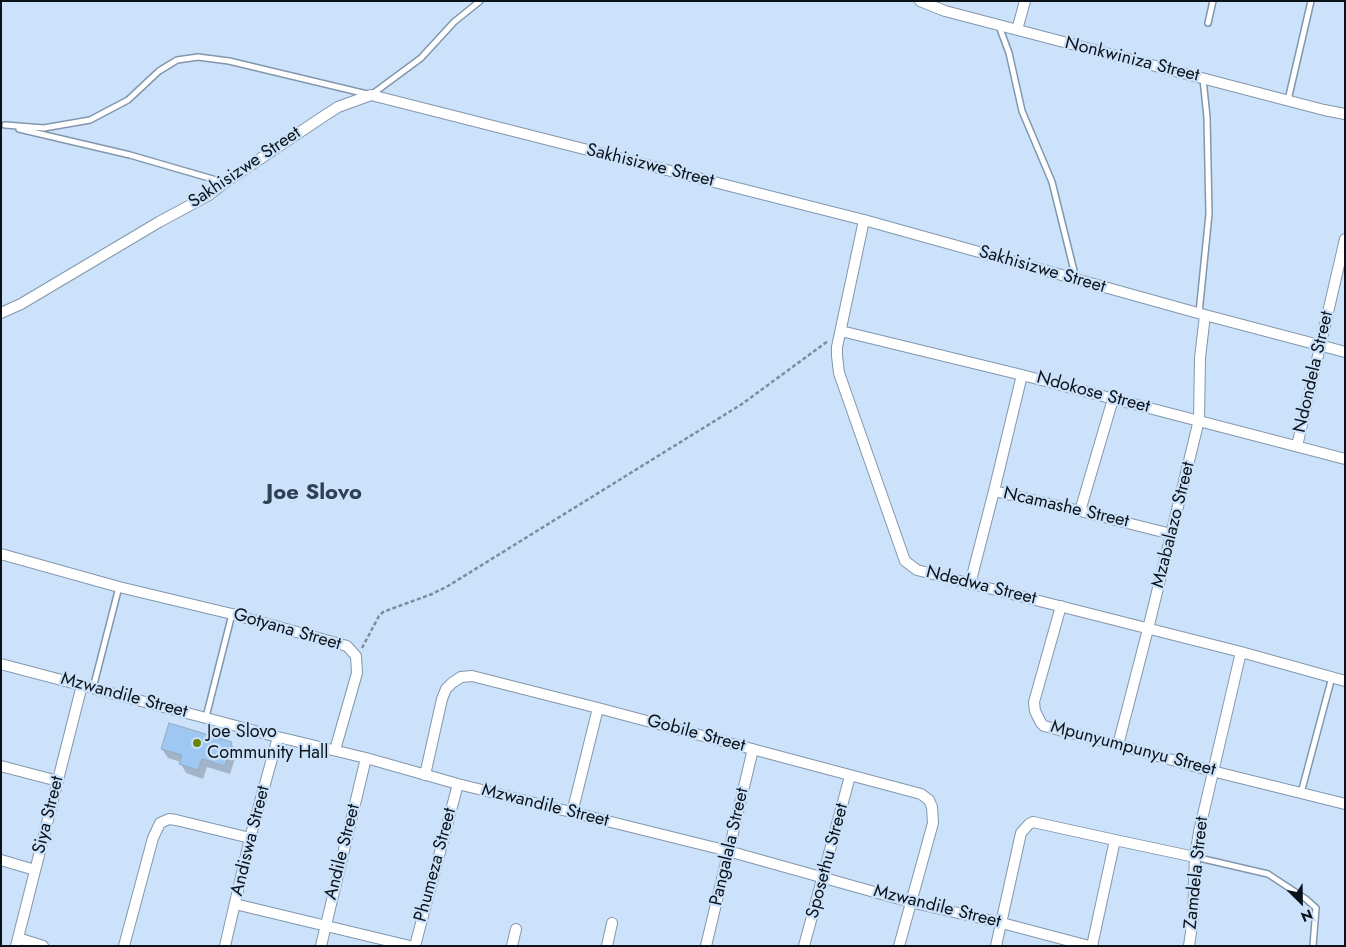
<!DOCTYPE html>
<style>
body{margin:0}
#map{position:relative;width:1346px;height:947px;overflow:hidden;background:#cce2fa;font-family:Jost,sans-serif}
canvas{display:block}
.frame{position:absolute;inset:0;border:2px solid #0b131a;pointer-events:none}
.north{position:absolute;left:1276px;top:877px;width:50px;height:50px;-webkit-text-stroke:4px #cce2fa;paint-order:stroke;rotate:157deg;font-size:14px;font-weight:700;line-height:20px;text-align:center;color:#0b131a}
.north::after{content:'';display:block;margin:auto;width:18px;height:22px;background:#0b131a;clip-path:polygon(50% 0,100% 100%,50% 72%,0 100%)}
</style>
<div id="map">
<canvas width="1346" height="947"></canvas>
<div class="frame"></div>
<div class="north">N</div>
</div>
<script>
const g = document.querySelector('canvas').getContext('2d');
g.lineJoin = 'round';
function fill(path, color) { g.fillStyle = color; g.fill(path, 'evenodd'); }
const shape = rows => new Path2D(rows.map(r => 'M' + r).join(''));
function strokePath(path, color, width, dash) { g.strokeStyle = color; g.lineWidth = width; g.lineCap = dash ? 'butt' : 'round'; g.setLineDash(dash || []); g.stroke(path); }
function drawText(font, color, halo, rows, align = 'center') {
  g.font = font + ' Jost,sans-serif'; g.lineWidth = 4.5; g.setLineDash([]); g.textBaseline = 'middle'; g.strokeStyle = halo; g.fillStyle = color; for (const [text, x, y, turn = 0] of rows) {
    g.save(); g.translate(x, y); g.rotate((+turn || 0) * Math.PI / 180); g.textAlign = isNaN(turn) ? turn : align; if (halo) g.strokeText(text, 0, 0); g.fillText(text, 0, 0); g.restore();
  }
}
fill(shape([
 [231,743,237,752,230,774,207,767,203,779,186,773,181,764,181,762,168,758,162,749]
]), '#0003');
const building = shape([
 [169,723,232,742,225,766,202,759,198,770,179,764,182,755,161,749,169,723]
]);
fill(building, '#9ec7f1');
strokePath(building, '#95aac0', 1);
const service = shape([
 [1208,23,1213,1],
 [999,26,1009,53,1022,111,1052,182,1076,279],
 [1288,100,1311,1],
 [5,125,44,128,90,120,128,100,159,71,177,60,198,57,229,61,371,95,421,58,454,22,480,1],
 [19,129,130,155,223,182],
 [1199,313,1209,214,1207,117,1203,79],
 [93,688,119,587],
 [206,717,232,614],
 [1301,793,1332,677],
 [1195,857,1268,874,1306,899,1316,908,1313,946]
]);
const minor = shape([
 [920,1,945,11,1324,110,1345,114],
 [1017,30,1025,1],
 [864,220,837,347,837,356,839,373,905,561,917,570,1241,652,1345,681],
 [1,313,21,304,159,222,209,195,224,183,324,116,338,107,371,95,864,220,1205,315,1345,352],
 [841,331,1022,375,1345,459],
 [1297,446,1345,239],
 [994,491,1022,375],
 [1080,511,1113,399],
 [1,554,119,587,232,614,347,646,356,656,357,673,335,750],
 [970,584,994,491,1080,511,1171,534],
 [1061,606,1034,702,1035,711,1041,723,1044,726,1118,745,1212,771,1345,804],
 [1,664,278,737,366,758,458,784,728,851,910,902,1002,923,1089,946],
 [1118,745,1148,629,1199,420,1200,358,1205,315],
 [1,766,58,781],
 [425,775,442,699,446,689,452,683,461,677,472,676,598,708,921,794,929,800,932,807,933,823,899,946],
 [572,813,598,708],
 [1115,840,1195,857],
 [1,860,35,870],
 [235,904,410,946],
 [18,938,43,946],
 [16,946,82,685],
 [124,946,153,838,160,823,169,819,176,820,250,838],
 [225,946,250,838,278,737],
 [321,946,366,758],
 [415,946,458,784],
 [512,946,516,929],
 [607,946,612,923],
 [706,946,753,749],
 [804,946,850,776],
 [996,946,1021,833,1029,824,1033,822,1115,840,1092,946],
 [1189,946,1193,918,1195,857,1199,832,1241,652]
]);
strokePath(service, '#8297ad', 8);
strokePath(minor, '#8297ad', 12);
strokePath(shape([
 [362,648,379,616,383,612,432,594,448,586,742,404,828,341]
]), '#7c8c9d', 2.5, [4, 2.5]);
strokePath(service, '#fff', 5);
strokePath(minor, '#fff', 10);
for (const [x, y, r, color] of [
 [197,743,5,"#688805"]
]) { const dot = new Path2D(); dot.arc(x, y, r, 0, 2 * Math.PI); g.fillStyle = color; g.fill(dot); strokePath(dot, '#cce2fa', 2); }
drawText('18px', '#0b131a', '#cce2fa', [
 ["Nonkwiniza Street",1132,60,14],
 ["Sakhisizwe Street",650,166,14],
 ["Sakhisizwe Street",245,168,-34],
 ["Sakhisizwe Street",1042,270,16],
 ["Ndondela Street",1314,372,-77],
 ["Ndokose Street",1093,393,15],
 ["Ncamashe Street",1066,508,13],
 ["Mzabalazo Street",1174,525,-76],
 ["Ndedwa Street",981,586,14],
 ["Gotyana Street",287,630,16],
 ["Mzwandile Street",124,696,15],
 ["Gobile Street",696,734,15],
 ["Mpunyumpunyu Street",1133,749,15],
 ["Mzwandile Street",545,806,14],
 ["Siya Street",49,815,-76],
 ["Andiswa Street",251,841,-76],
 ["Pangalala Street",730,847,-77],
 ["Andile Street",343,852,-76],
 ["Sposethu Street",828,861,-75],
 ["Phumeza Street",436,865,-75],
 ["Zamdela Street",1197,873,-84],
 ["Mzwandile Street",937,907,14]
]);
drawText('18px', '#0b131a', '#cce2fa', [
 ["Joe Slovo",207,733],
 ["Community Hall",207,754]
], 'left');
drawText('bold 22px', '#2f4154', '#cce2fa', [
 ["Joe Slovo",314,494]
]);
</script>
